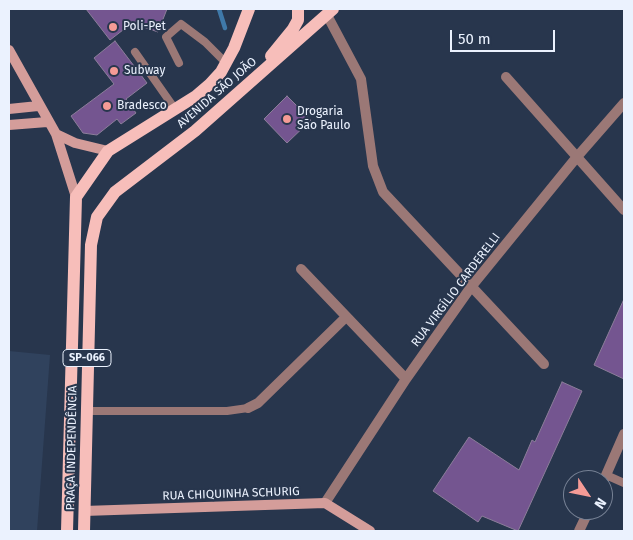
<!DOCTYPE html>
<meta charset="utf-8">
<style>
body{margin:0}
#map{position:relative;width:633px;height:540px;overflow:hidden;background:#28364d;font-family:"Fira Sans",sans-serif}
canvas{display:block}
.frame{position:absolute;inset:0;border:10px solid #ebf2fe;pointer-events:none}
.north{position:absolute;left:563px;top:470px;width:50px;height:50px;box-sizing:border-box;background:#28364d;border:1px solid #768194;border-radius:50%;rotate:124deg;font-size:14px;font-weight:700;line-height:20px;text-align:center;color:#ebf2fe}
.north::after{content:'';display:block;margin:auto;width:18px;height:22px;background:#f59b96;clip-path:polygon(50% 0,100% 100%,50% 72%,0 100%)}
.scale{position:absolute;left:450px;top:30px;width:105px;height:22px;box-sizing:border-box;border:2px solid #ebf2fe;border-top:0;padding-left:6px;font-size:15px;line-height:18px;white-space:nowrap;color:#ebf2fe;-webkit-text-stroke:4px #28364d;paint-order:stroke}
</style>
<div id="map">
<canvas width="633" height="540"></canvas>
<div class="frame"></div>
<div class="north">N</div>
<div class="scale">50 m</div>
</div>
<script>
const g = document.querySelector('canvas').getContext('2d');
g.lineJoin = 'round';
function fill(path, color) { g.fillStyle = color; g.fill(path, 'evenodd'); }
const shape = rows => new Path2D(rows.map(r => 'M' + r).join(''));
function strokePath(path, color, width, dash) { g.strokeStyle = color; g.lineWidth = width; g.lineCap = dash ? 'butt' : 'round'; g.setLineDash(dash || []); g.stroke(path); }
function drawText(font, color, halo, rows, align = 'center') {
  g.font = font + ' "Fira Sans",sans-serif'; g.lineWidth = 4; g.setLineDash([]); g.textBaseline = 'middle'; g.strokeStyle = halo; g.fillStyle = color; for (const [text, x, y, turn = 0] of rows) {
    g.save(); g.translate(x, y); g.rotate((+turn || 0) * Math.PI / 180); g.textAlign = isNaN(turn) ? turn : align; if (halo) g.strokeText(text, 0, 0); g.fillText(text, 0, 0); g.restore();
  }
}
fill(shape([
 [9,351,50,355,37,531,9,531]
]), '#30425d');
strokePath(shape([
 [219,9,225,28]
]), '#3f79a9', 4.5);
const building = shape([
 [86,9,167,9,158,32,132,23,110,40,86,9],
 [115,41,147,83,126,99,136,113,121,124,117,119,97,135,83,133,71,116,114,84,94,58,115,41],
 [287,96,311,120,287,143,264,119,287,96],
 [624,299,624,379,594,365,624,299],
 [562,382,582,391,518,531,482,516,478,522,433,491,469,437,519,470,532,440,535,442,562,382]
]);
fill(building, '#745590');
strokePath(building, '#8c7e9a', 1);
strokePath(shape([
 [135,52,175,109],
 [179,63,166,37,181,24,205,42,226,63],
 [86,411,227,411,248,408],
 [606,475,624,483]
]), '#9b7876', 8);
strokePath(shape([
 [327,15,361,79,373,166,383,192,544,364],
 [506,77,624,210],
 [301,269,406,379],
 [248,408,258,403,346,317],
 [603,482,624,434],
 [325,503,406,379,471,287,576,158,624,103],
 [579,531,589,510]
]), '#9b7876', 10);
strokePath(shape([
 [9,50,56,134,76,197],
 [9,109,38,106],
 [9,125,47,122],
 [56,134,75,143,108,151],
 [84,511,325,503,370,531]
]), '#d49d9a', 10);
strokePath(shape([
 [271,56,293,29,298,20,298,9],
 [67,531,76,197,108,151,196,96,210,84,221,72,234,48,249,9],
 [84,531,91,245,97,217,115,192,195,131,333,9]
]), '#f7beba', 12);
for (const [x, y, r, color] of [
 [113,27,5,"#f59b96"],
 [114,71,5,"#f59b96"],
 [107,106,5,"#f59b96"],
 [287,119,5,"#f59b96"]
]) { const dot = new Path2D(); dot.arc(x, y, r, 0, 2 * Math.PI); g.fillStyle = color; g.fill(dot); strokePath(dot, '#28364d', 2); }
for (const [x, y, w] of [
 [87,358,48]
]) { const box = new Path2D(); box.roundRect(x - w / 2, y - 8.5, w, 17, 4); g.fillStyle = '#28364d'; g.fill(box); strokePath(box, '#ebf2fe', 1); }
drawText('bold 11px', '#ebf2fe', null, [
 ["SP-066",87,358]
]);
drawText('12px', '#ebf2fe', '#28364d', [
 ["Poli-Pet",123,27],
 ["Subway",124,71],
 ["Bradesco",117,106],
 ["Drogaria",297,112],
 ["São Paulo",297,126]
], 'left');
drawText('12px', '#ebf2fe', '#28364d', [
 ["AVENIDA SÃO JOÃO",217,93,-41],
 ["RUA VIRGÍLIO CARDERELLI",456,290,-53],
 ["PRAÇA INDEPENDÊNCIA",72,448,-89],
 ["RUA CHIQUINHA SCHURIG",231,494,-2]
]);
</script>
